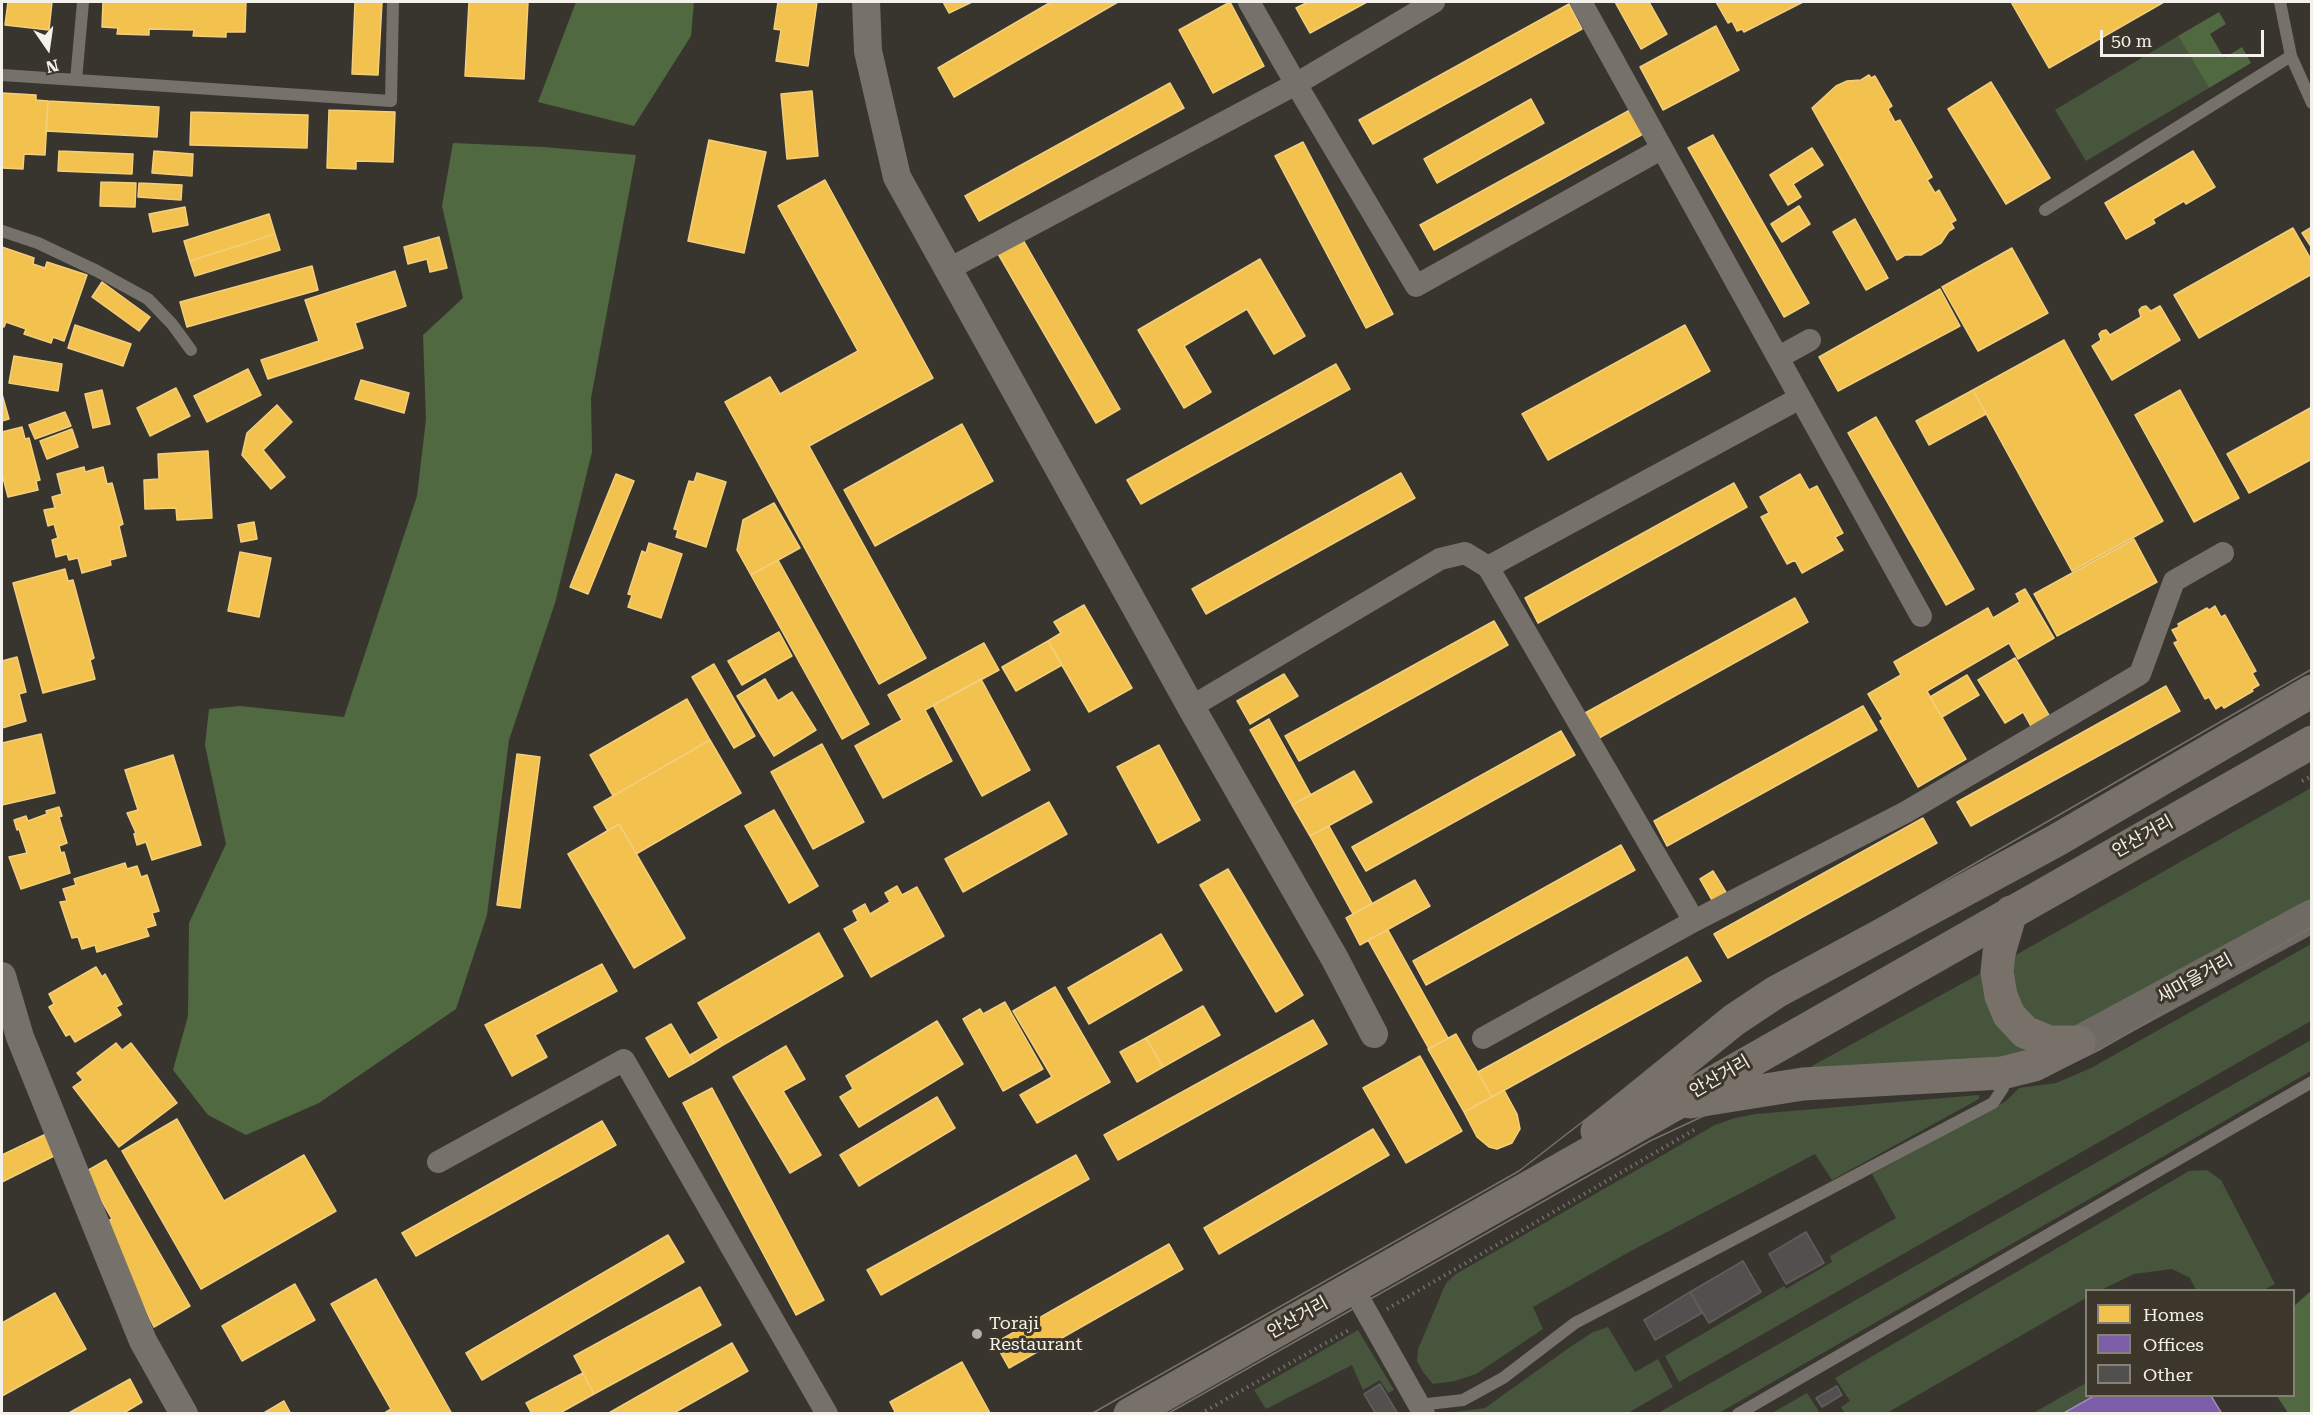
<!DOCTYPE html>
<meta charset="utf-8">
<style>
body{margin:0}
#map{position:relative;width:2313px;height:1415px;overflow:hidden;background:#38352f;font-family:"Roboto Serif",serif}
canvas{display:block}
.frame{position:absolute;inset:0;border:3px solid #f4f1ea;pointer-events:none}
.legend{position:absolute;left:2085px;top:1289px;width:210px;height:108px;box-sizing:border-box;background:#3c362b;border:2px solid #868177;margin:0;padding:8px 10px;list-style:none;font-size:18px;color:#f4f1ea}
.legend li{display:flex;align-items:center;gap:12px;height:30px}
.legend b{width:30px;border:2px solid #868177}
.north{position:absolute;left:18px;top:18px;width:60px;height:60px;-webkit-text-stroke:4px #3c362b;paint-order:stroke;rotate:167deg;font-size:16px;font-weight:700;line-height:24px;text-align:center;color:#f4f1ea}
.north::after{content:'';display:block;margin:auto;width:21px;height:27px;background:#f4f1ea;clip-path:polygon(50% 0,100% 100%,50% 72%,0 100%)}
.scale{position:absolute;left:2100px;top:30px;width:164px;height:27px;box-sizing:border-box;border:3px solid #f4f1ea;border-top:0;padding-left:8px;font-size:18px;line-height:21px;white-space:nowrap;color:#f4f1ea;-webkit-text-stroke:4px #3c362b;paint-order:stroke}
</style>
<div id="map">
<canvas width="2313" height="1415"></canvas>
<div class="frame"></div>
<ul class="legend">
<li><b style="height:16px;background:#f2c14e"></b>Homes</li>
<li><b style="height:16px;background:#7b5ea7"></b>Offices</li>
<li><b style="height:16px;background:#52504f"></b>Other</li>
</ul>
<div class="north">N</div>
<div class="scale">50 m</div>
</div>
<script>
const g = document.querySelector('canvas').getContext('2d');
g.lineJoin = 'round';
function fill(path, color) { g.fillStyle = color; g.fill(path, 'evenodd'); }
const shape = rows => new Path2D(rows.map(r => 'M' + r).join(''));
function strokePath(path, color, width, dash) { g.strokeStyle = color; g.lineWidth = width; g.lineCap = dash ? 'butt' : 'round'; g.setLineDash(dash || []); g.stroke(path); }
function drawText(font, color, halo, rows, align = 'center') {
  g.font = font + ' "Roboto Serif","Noto Sans KR",serif'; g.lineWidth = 6; g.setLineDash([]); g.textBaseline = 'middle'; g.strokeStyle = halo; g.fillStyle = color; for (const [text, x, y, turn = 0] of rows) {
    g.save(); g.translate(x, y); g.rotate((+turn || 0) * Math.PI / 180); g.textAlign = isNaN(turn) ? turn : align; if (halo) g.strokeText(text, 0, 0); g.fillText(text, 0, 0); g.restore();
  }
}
fill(shape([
 [2178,36,2209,88,2086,161,2055,110],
 [2311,788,2311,902,2090,1024,2061,1029,2033,1019,2022,1010,2007,960],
 [2311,944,2311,1021,1679,1382,1665,1356,1784,1286,1786,1289,1832,1262,1830,1256,1896,1218,1872,1174,2006,1101,2019,1088,2056,1083,2091,1068],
 [1985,971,2026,1049,2022,1053,2015,1056,1812,1071,1812,1066],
 [2311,1040,2311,1071,1719,1413,1658,1413],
 [1979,1095,1979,1099,1832,1180,1815,1154,1629,1252,1533,1307,1543,1329,1476,1374,1455,1381,1433,1384,1423,1372,1417,1361,1418,1349,1446,1283,1456,1274,1715,1125,1735,1118,1756,1114],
 [2207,1170,2221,1180,2275,1284,2264,1290,2196,1290,2190,1278,2172,1269,2134,1274,2101,1290,2086,1290,2086,1298,1887,1413,1845,1413,1841,1407,1850,1401,1835,1378,2189,1171],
 [1608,1327,1635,1372,1658,1359,1673,1387,1628,1413,1447,1413,1485,1408,1570,1347,1593,1332],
 [1358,1330,1394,1390,1388,1393,1380,1380,1363,1390,1352,1365,1266,1409,1254,1390],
 [2086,1383,2086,1396,2094,1396,2062,1413,2033,1413],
 [1807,1393,1820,1413,1772,1413]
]), '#46553c');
fill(shape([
 [576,2,694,2,691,36,634,126,538,102],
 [2219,12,2226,24,2210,34,2224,58,2242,47,2251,63,2209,88,2178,36],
 [453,143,543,147,636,155,591,398,592,452,555,603,509,740,487,915,456,1009,319,1103,246,1135,208,1115,173,1070,188,1016,189,923,226,844,205,745,209,709,240,706,344,717,417,496,426,419,423,335,463,298,442,206],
 [2311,1291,2311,1413,2288,1413,2277,1396,2294,1396,2294,1306]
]), '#506941');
const homes = shape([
 [8,2,52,2,49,30,5,25,8,2],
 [103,2,246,2,245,32,226,32,226,37,193,36,194,30,149,29,149,35,117,34,118,28,102,27,103,2],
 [355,2,382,2,378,75,352,74,355,2],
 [469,2,528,2,524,79,465,76,469,2],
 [778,2,817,2,808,66,776,61,781,30,774,29,778,2],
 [943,2,972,2,949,13,943,2],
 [1051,2,1118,2,954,97,938,68,1051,2],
 [1230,2,1264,66,1213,93,1179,30,1230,2],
 [1308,2,1367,2,1310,33,1296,8,1308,2],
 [1615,2,1649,2,1667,34,1641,49,1615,2],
 [1716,2,1803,2,1744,32,1742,29,1737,31,1732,21,1728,23,1716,2],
 [2011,2,2164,2,2049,68,2011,2],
 [1569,4,1582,29,1373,144,1359,120,1569,4],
 [1716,26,1739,70,1663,110,1640,67,1716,26],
 [1869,75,1871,78,1875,76,1892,106,1888,109,1895,122,1900,120,1932,177,1927,180,1935,193,1939,190,1956,220,1951,223,1954,228,1949,231,1941,243,1921,255,1905,255,1897,260,1812,108,1836,86,1847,81,1861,80,1869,75],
 [1991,82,2050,178,2006,204,1948,109,1991,82],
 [1170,83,1184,108,979,221,965,196,1170,83],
 [812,91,818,156,787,159,781,94,812,91],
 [2,93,36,95,36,100,48,101,45,155,24,154,23,169,2,168,2,93],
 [1531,99,1544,123,1437,183,1424,159,1531,99],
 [48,101,159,107,157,137,46,131,48,101],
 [329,110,395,112,393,162,356,161,356,169,327,168,329,110],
 [1630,110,1643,134,1434,250,1420,225,1630,110],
 [191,112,308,115,307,148,190,145,191,112],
 [1713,135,1809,303,1784,317,1688,148,1713,135],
 [709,140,766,152,744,253,688,241,709,140],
 [1303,142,1393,314,1366,328,1275,156,1303,142],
 [1812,148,1823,165,1793,184,1801,197,1788,205,1770,175,1812,148],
 [59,151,133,154,132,174,58,171,59,151],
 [154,151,193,154,192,176,152,173,154,151],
 [2193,151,2215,187,2186,204,2184,201,2153,219,2155,223,2126,239,2105,203,2193,151],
 [825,180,933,378,809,446,926,658,879,684,725,402,770,377,780,394,858,351,778,206,825,180],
 [101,182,136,183,135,207,100,206,101,182],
 [139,183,182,185,181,200,138,197,139,183],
 [1799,206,1810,224,1782,242,1771,224,1799,206],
 [185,207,188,225,153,232,149,214,185,207],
 [269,214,275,234,190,261,184,241,269,214],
 [1855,219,1888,278,1866,290,1833,232,1855,219],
 [2312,227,2312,248,2302,233,2312,227],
 [2293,228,2312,261,2312,274,2199,338,2174,295,2293,228],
 [275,234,280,250,195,276,190,261,275,234],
 [439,237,447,268,430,272,427,259,408,264,404,247,439,237],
 [1022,238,1120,409,1096,423,997,252,1022,238],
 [2,247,34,258,33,264,45,268,47,262,87,275,64,341,53,337,51,343,24,334,26,329,6,322,4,327,2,326,2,247],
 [2012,248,2048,313,1978,351,1942,287,2012,248],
 [1260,259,1305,336,1274,354,1247,309,1184,346,1211,392,1184,408,1138,330,1260,259],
 [312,266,318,290,187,327,180,302,312,266],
 [395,271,406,306,355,323,363,348,268,379,261,360,319,341,305,300,395,271],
 [102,282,150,317,139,331,92,297,102,282],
 [1940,289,1960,326,1838,391,1819,357,1940,289],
 [2146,306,2151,311,2160,306,2180,340,2112,380,2092,346,2101,340,2099,334,2102,331,2106,330,2110,335,2141,317,2139,310,2142,307,2146,306],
 [75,325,131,344,123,366,68,348,75,325],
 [1685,325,1710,371,1548,460,1522,414,1685,325],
 [2064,340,2163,521,2072,571,1973,390,2064,340],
 [14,356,62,364,58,391,9,383,14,356],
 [1336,364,1350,389,1141,504,1127,480,1336,364],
 [248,369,261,395,207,422,194,396,248,369],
 [361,380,409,393,404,413,355,399,361,380],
 [176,388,190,416,150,436,137,408,176,388],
 [102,390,110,424,93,428,85,394,102,390],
 [1973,390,1986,414,1929,445,1916,421,1973,390],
 [2180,390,2239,498,2194,522,2135,415,2180,390],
 [2,394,9,419,2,421,2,394],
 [277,405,292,422,263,450,285,477,271,489,242,455,247,433,277,405],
 [2312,407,2312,459,2249,493,2227,454,2312,407],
 [65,412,71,426,35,439,29,425,65,412],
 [1876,417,1974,589,1946,605,1848,433,1876,417],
 [962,424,993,481,875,546,844,490,962,424],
 [22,427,25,439,29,438,40,480,36,481,38,490,8,497,2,474,2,432,22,427],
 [72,429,78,447,47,459,40,441,72,429],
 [208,451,212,518,177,520,176,508,145,509,144,480,159,479,158,454,208,451],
 [84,467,85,472,103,467,107,484,112,483,123,524,119,526,126,556,110,560,111,565,82,573,78,558,69,560,67,554,56,557,52,540,58,538,54,524,48,526,44,510,55,508,52,497,62,494,57,474,84,467],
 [697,473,726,482,706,547,676,537,678,530,674,529,689,481,694,482,697,473],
 [1401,473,1415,498,1206,614,1192,589,1401,473],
 [616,474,634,481,588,594,570,587,616,474],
 [1800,474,1809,490,1817,486,1843,533,1835,537,1843,550,1802,573,1795,560,1787,564,1761,517,1769,513,1760,497,1800,474],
 [1734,483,1747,507,1538,623,1525,598,1734,483],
 [774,503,800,548,751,575,737,550,743,520,774,503],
 [254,522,257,539,241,542,238,525,254,522],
 [2134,539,2157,582,2057,636,2034,594,2134,539],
 [649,543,682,554,661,618,628,607,632,595,628,594,642,551,646,553,649,543],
 [240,552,271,558,259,617,228,611,240,552],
 [778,560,869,724,842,739,751,575,778,560],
 [65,569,68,581,73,580,94,658,90,660,95,679,43,693,13,583,65,569],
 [2025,589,2054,638,2018,659,2009,643,1927,691,1966,759,1918,787,1880,721,1883,719,1868,694,1901,675,1894,662,1988,608,1993,618,2020,602,2016,594,2025,589],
 [1795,598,1808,622,1599,738,1585,713,1795,598],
 [1084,605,1132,688,1089,712,1048,641,1061,633,1054,622,1084,605],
 [2215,606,2221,617,2225,615,2256,671,2252,673,2259,685,2252,689,2253,691,2224,708,2222,705,2216,709,2209,697,2205,699,2174,643,2178,641,2172,630,2179,627,2178,624,2207,608,2209,610,2215,606],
 [1494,621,1508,645,1299,761,1285,736,1494,621],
 [779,632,792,656,742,685,728,661,779,632],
 [1048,641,1062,665,1016,691,1002,667,1048,641],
 [984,643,999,670,925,710,952,761,883,798,855,746,902,720,888,695,984,643],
 [17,657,26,692,19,694,26,721,2,728,2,661,17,657],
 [2015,658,2050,717,2032,728,2023,712,2005,723,1978,680,2015,658],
 [714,664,755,736,734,748,692,677,714,664],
 [1284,674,1298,696,1250,724,1237,701,1284,674],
 [1967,675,1979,695,1942,717,1930,697,1967,675],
 [765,679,778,701,792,692,816,730,774,756,737,696,765,679],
 [981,679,1030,770,982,796,933,705,981,679],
 [2166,686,2180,711,1971,826,1957,802,2166,686],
 [687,699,710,740,613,796,590,755,687,699],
 [1863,706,1877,730,1667,846,1654,821,1863,706],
 [1269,719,1311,795,1292,805,1250,730,1269,719],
 [1561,731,1575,755,1366,871,1352,847,1561,731],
 [41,734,55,793,2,805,2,743,41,734],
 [710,740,741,793,636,854,619,824,608,831,594,807,710,740],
 [822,744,864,822,813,849,771,772,822,744],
 [1159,745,1200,820,1158,843,1117,767,1159,745],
 [517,754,540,757,520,908,497,905,517,754],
 [173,755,201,845,152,860,146,842,137,845,134,834,136,833,127,813,138,810,125,770,173,755],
 [1354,771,1372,802,1310,836,1292,805,1354,771],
 [1049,802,1067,834,963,892,945,859,1049,802],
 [59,807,62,816,59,817,67,843,59,846,61,853,64,852,70,873,21,889,9,857,27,853,19,829,17,830,14,820,26,816,28,821,47,814,46,811,59,807],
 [774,810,818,886,789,903,745,826,774,810],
 [1923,818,1937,843,1728,958,1714,934,1923,818],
 [619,824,685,938,634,968,568,854,619,824],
 [1329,826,1372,903,1353,914,1310,836,1329,826],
 [1621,845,1635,870,1426,985,1413,961,1621,845],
 [125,863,127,869,137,866,141,877,147,875,159,911,152,913,156,925,146,928,149,936,97,952,95,945,82,949,78,937,72,938,60,902,67,901,63,889,76,885,74,879,125,863],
 [1228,869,1303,995,1276,1012,1200,885,1228,869],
 [1713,871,1727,894,1713,902,1700,879,1713,871],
 [1415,880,1430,906,1360,945,1346,918,1415,880],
 [897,886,902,895,917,887,944,936,871,977,844,929,858,921,853,911,865,904,870,914,890,902,885,893,897,886],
 [1388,930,1448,1038,1429,1049,1368,940,1388,930],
 [819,933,843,976,723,1045,698,1003,819,933],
 [1161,934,1182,970,1089,1024,1068,988,1161,934],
 [1687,957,1701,981,1492,1097,1478,1072,1687,957],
 [602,964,617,991,535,1035,547,1057,512,1076,485,1025,602,964],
 [96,967,102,977,105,974,122,1004,116,1007,121,1015,75,1042,70,1034,66,1036,49,1007,54,1004,49,994,96,967],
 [1055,987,1110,1082,1037,1123,1020,1095,1052,1077,1013,1011,1055,987],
 [1005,1002,1043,1069,1003,1091,963,1019,980,1009,983,1014,1005,1002],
 [1203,1006,1220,1035,1163,1067,1146,1038,1203,1006],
 [1313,1020,1327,1044,1118,1160,1104,1135,1313,1020],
 [937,1021,963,1064,859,1127,840,1097,853,1089,846,1076,937,1021],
 [671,1024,694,1063,669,1077,646,1038,671,1024],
 [1456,1034,1492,1097,1464,1112,1428,1049,1456,1034],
 [719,1038,723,1045,694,1063,690,1055,719,1038],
 [1146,1038,1163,1067,1137,1082,1120,1052,1146,1038],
 [116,1043,122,1050,131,1043,177,1103,119,1147,73,1087,83,1080,77,1073,116,1043],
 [786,1046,805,1079,783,1091,821,1155,790,1173,733,1077,786,1046],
 [1420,1056,1462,1131,1406,1163,1363,1088,1420,1056],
 [712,1088,824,1300,796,1315,683,1103,712,1088],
 [1504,1090,1517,1114,1520,1129,1512,1143,1497,1149,1489,1147,1477,1137,1464,1112,1504,1090],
 [937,1097,955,1128,859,1186,840,1155,937,1097],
 [177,1119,224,1201,304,1155,336,1211,201,1289,122,1151,177,1119],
 [602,1121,616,1145,416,1256,402,1233,602,1121],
 [1373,1129,1389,1155,1219,1254,1204,1228,1373,1129],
 [46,1134,56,1155,2,1182,2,1155,46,1134],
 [1076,1155,1089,1179,881,1295,867,1270,1076,1155],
 [106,1160,190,1306,154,1327,102,1224,112,1219,85,1172,106,1160],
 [668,1235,684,1262,482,1380,466,1353,668,1235],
 [1169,1244,1183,1269,1009,1368,995,1343,1169,1244],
 [376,1279,452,1414,383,1414,391,1409,331,1304,376,1279],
 [295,1284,315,1320,242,1361,222,1326,295,1284],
 [700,1287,721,1325,594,1394,574,1356,700,1287],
 [55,1293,86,1349,2,1396,2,1323,55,1293],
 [732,1343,748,1371,672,1414,607,1414,732,1343],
 [962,1362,990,1413,896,1414,890,1402,962,1362],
 [583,1373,594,1394,558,1414,532,1414,526,1403,583,1373],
 [130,1379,142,1402,122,1414,67,1414,130,1379],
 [284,1401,291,1414,262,1414,284,1401]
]);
fill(homes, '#f2c14e');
strokePath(homes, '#f3cf7d', 1.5);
const offices = shape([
 [2094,1396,2211,1396,2222,1414,2062,1414,2094,1396]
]);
fill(offices, '#7b5ea7');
strokePath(offices, '#9f8abb', 1.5);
const building = shape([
 [1806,1232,1824,1263,1786,1284,1769,1254,1806,1232],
 [1743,1261,1761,1292,1709,1323,1690,1292,1743,1261],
 [1690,1292,1702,1313,1655,1340,1644,1320,1690,1292],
 [1380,1384,1398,1414,1376,1414,1364,1394,1380,1384],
 [1837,1386,1842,1395,1822,1407,1816,1398,1837,1386]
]);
fill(building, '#52504f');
strokePath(building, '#605d5d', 1.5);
strokePath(shape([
 [2302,781,2312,776],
 [1387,1309,1694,1130],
 [1200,1414,1351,1329]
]), '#736f6a', 4, [1.5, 4.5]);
strokePath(shape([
 [2280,2,2291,56,2312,103],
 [2,75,391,101,393,2],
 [76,80,83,2],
 [2045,210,2291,56],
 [2,231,38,243,97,271,148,299,172,324,191,350],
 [1419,1405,1463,1400,1503,1378,1575,1323,1993,1103,2003,1088,2002,1073],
 [1738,1414,2312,1082]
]), '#77716b', 12);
strokePath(shape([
 [1249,2,1296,84,1416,286,1661,149],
 [1581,2,1921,616],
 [947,270,1296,84,1434,2],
 [1779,357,1810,340],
 [1488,567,1800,398],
 [1191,707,1440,559,1465,553,1488,567,1694,921],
 [1483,1038,1694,921,1906,812,2140,674,2174,581,2223,553],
 [438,1162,624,1060,827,1414],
 [1353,1288,1424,1414]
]), '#77716b', 22);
strokePath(shape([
 [866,2,868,51,897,177,1191,707,1335,959,1374,1034],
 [2,976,20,1037,143,1341,184,1414]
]), '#77716b', 28);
strokePath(shape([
 [2079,1042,2312,916]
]), '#6f6a63', 33);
strokePath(shape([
 [2011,912,1999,953,1997,972,2001,996,2009,1015,2025,1032,2049,1042,2079,1042],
 [1690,1102,1803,1084,2002,1073,2034,1065,2079,1042],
 [1597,1131,1734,1020,1776,992,2057,840,2312,691],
 [1130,1414,2312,742]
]), '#78716a', 33);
strokePath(shape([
 [1091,1414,1519,1171,1745,996,2312,669],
 [1167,1414,1650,1141,1710,1113,1743,1103,1769,1099,2004,1082,2035,1075,2068,1065,2099,1050,2312,927]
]), '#76716c', 1.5);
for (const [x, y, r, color] of [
 [977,1334,6,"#b2afa9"]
]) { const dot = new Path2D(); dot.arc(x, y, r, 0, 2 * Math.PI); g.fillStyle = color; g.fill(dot); strokePath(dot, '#3c362b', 2); }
drawText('18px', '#f4f1ea', '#3c362b', [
 ["안산거리",2143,837,-29],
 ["새마을거리",2195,979,-29],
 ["안산거리",1720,1077,-30],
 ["안산거리",1298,1318,-29]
]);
drawText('18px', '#f4f1ea', '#3c362b', [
 ["Toraji",989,1324],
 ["Restaurant",989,1345]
], 'left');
</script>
